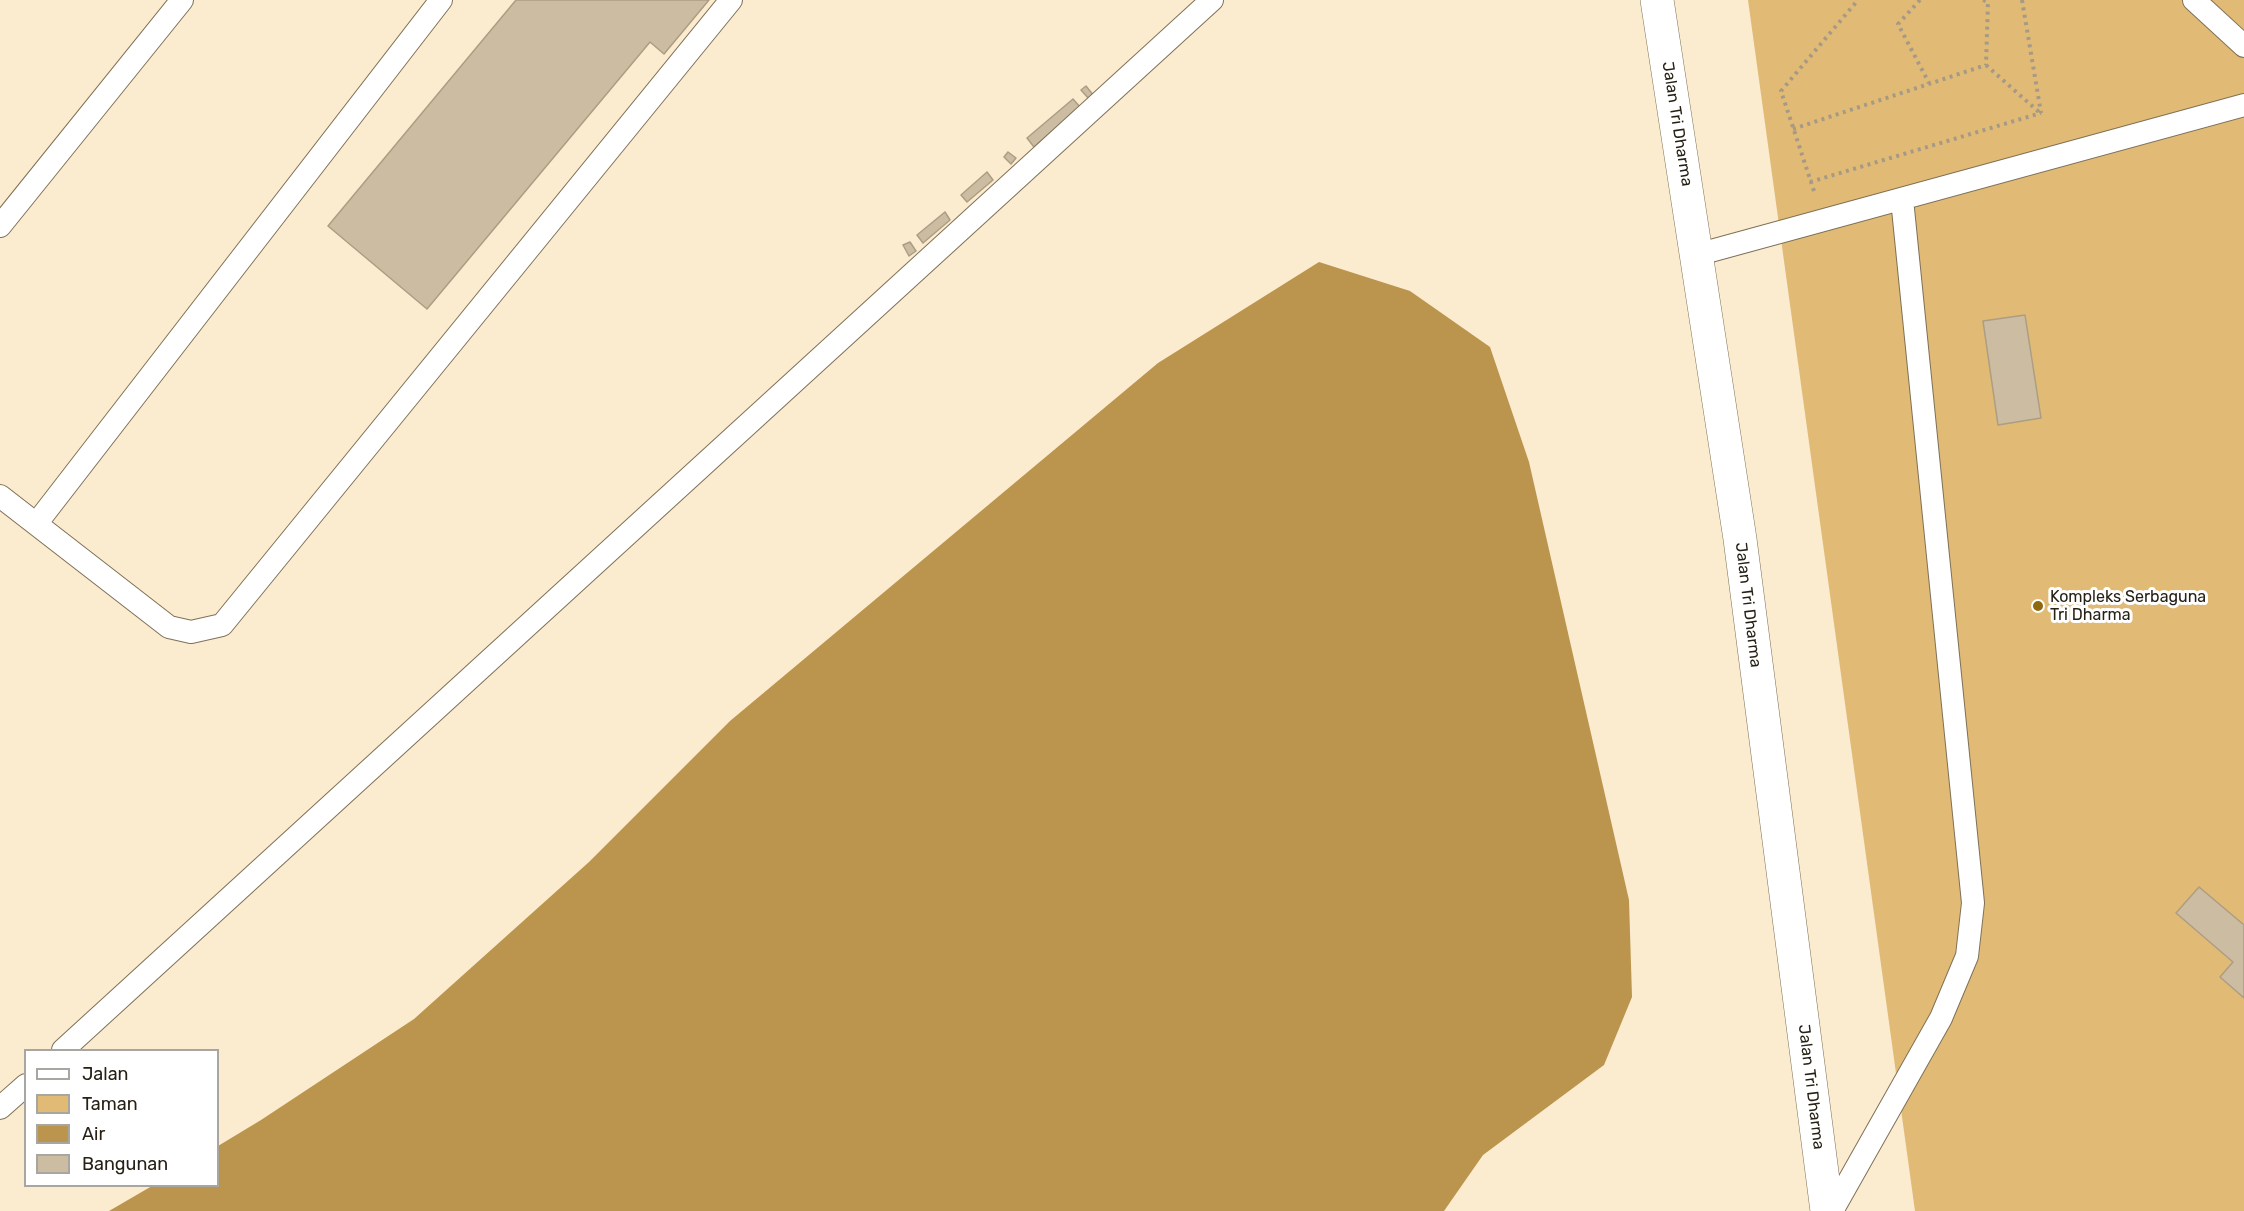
<!DOCTYPE html>
<style>
body{margin:0}
#map{position:relative;width:2244px;height:1211px;overflow:hidden;background:#fbebcf;font-family:Rubik,sans-serif}
canvas{display:block}
.legend{position:absolute;left:24px;top:1049px;width:195px;height:138px;box-sizing:border-box;background:#fff;border:2px solid #a8a6a1;margin:0;padding:8px 10px;list-style:none;font-size:18px;color:#262015}
.legend li{display:flex;align-items:center;gap:12px;height:30px}
.legend b{width:30px;border:2px solid #a8a6a1}
</style>
<div id="map">
<canvas width="2244" height="1211"></canvas>
<ul class="legend">
<li><b style="height:8px;background:#fff"></b>Jalan</li>
<li><b style="height:16px;background:#e1bb76"></b>Taman</li>
<li><b style="height:16px;background:#bb954d"></b>Air</li>
<li><b style="height:16px;background:#ccbda2"></b>Bangunan</li>
</ul>
</div>
<script>
const g = document.querySelector('canvas').getContext('2d');
g.lineJoin = 'round';
function fill(path, color) { g.fillStyle = color; g.fill(path, 'evenodd'); }
const shape = rows => new Path2D(rows.map(r => 'M' + r).join(''));
function strokePath(path, color, width, dash) { g.strokeStyle = color; g.lineWidth = width; g.lineCap = dash ? 'butt' : 'round'; g.setLineDash(dash || []); g.stroke(path); }
function drawText(font, color, halo, rows, align = 'center') {
  g.font = font + ' Rubik,sans-serif'; g.lineWidth = 6; g.setLineDash([]); g.textBaseline = 'middle'; g.strokeStyle = halo; g.fillStyle = color; for (const [text, x, y, turn = 0] of rows) {
    g.save(); g.translate(x, y); g.rotate((+turn || 0) * Math.PI / 180); g.textAlign = isNaN(turn) ? turn : align; if (halo) g.strokeText(text, 0, 0); g.fillText(text, 0, 0); g.restore();
  }
}
fill(shape([
 [1748,0,2244,0,2244,1211,1915,1211]
]), '#e1bb76');
fill(shape([
 [1319,262,1410,291,1490,347,1529,462,1629,900,1632,997,1604,1065,1483,1155,1444,1211,109,1211,152,1186,218,1186,218,1146,261,1120,414,1019,589,862,730,721,1158,363]
]), '#bb954d');
const building = shape([
 [516,0,709,0,664,54,650,42,427,309,328,226,516,0],
 [1086,86,1094,96,1089,99,1081,90,1086,86],
 [1073,99,1080,107,1034,147,1027,138,1073,99],
 [1008,152,1016,158,1011,164,1004,157,1008,152],
 [987,172,993,180,967,202,961,195,987,172],
 [945,212,950,220,923,243,917,235,945,212],
 [910,242,916,251,909,256,903,245,910,242],
 [2025,315,2041,418,1998,425,1983,321,2025,315],
 [2199,887,2244,925,2244,998,2220,977,2233,962,2176,913,2199,887]
]);
fill(building, '#ccbda2');
strokePath(building, '#ac9d83', 1.5);
const service = shape([
 [2194,0,2244,46],
 [0,226,182,0],
 [1696,255,2244,105],
 [0,496,169,627,191,632,222,625,731,0],
 [36,524,441,0],
 [63,1050,1212,0],
 [0,1108,26,1085],
 [1832,1211,1941,1018,1967,956,1973,903,1902,199]
]);
const secondary = shape([
 [1657,0,1740,539,1827,1211]
]);
strokePath(service, '#7f7157', 24);
strokePath(secondary, '#7f7157', 34);
strokePath(shape([
 [1920,0,1898,24,1929,83],
 [1983,0,1988,2,1986,65],
 [2022,0,2041,113],
 [1986,65,2040,113],
 [1793,129,1986,65],
 [1810,182,2041,113],
 [1814,191,1781,91,1858,0]
]), '#a69a85', 4, [3, 4.5]);
strokePath(service, '#fff', 22);
strokePath(secondary, '#fff', 33);
for (const [x, y, r, color] of [
 [2038,606,6,"#8f690e"]
]) { const dot = new Path2D(); dot.arc(x, y, r, 0, 2 * Math.PI); g.fillStyle = color; g.fill(dot); strokePath(dot, '#fff', 2); }
drawText('16px', '#262015', '#fff', [
 ["Jalan Tri Dharma",1677,124,81],
 ["Jalan Tri Dharma",1748,605,83],
 ["Jalan Tri Dharma",1811,1087,83]
]);
drawText('16px', '#262015', '#fff', [
 ["Kompleks Serbaguna",2050,597],
 ["Tri Dharma",2050,615]
], 'left');
</script>
